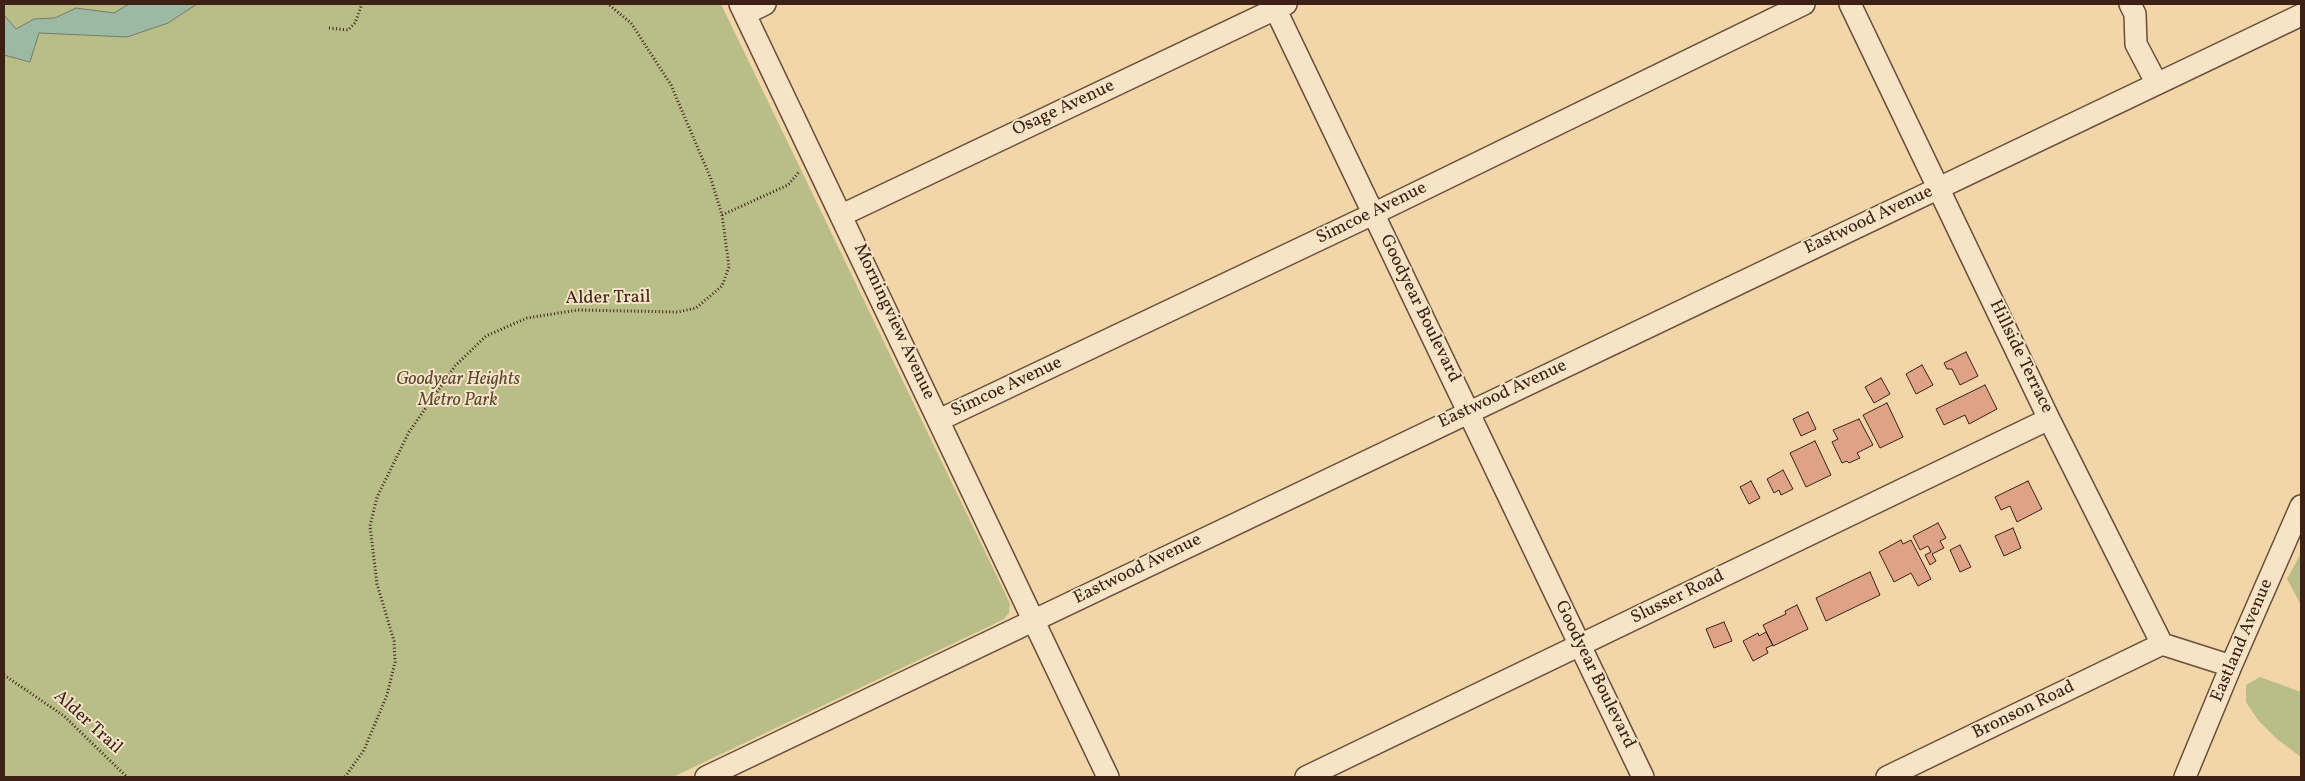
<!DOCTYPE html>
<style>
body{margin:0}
#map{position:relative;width:2305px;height:781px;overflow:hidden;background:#f2d5a8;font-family:Vollkorn,serif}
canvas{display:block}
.frame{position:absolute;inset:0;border:5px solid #3d2115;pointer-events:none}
</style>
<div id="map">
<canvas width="2305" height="781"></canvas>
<div class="frame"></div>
</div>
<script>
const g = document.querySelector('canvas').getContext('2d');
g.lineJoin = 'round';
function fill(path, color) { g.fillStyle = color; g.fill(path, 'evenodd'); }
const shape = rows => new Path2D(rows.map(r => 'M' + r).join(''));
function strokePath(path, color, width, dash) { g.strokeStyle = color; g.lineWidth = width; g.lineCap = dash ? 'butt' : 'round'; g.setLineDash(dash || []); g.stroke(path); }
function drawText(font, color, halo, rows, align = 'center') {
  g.font = font + ' Vollkorn,serif'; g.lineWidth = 4; g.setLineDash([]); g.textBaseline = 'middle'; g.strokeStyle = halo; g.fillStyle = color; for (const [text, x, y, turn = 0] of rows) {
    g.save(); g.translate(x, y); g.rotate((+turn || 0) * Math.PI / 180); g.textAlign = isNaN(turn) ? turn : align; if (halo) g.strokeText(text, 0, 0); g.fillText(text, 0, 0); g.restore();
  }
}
fill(shape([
 [4,4,721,4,1005,593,1010,604,1009,613,1004,619,992,625,673,777,4,777],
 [2301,553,2301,605,2287,579],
 [2260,677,2301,692,2301,757,2277,739,2258,720,2246,702,2246,685]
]), '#b9bd88');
const water = shape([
 [129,4,197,4,168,23,127,37,39,33,30,62,4,55,4,15,16,29,34,19,55,18,76,8,114,13,129,4]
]);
fill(water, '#9cb9a4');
strokePath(water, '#767c6b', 1);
const building = shape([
 [1966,352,1978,376,1960,385,1952,369,1947,369,1944,363,1966,352],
 [1922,365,1933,385,1916,394,1906,374,1922,365],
 [1881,378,1890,394,1874,403,1865,387,1881,378],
 [1985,385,1997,409,1969,424,1965,415,1944,425,1936,409,1985,385],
 [1887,403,1903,437,1880,448,1863,415,1887,403],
 [1808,412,1816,429,1801,436,1793,419,1808,412],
 [1859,419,1873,445,1857,453,1860,458,1849,463,1847,461,1842,463,1832,442,1838,439,1833,430,1859,419],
 [1815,441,1831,475,1806,487,1790,453,1815,441],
 [1783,470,1793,489,1781,495,1779,490,1774,493,1767,479,1783,470],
 [1751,481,1760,498,1749,504,1740,487,1751,481],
 [2028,481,2042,509,2017,522,2010,506,2001,510,1995,497,2028,481],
 [1938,523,1946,538,1940,541,1944,548,1932,554,1936,561,1930,565,1925,555,1931,552,1928,546,1920,550,1913,536,1938,523],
 [2013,528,2021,548,2004,556,1995,536,2013,528],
 [1901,540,1903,544,1911,540,1931,579,1918,586,1911,573,1894,582,1879,552,1901,540],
 [1960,545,1971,567,1960,572,1950,550,1960,545],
 [1870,572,1880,595,1826,621,1816,598,1870,572],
 [1797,605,1808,629,1773,646,1763,625,1786,614,1785,611,1797,605],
 [1724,622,1732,641,1714,648,1706,629,1724,622],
 [1766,632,1773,645,1766,648,1768,653,1753,661,1743,641,1758,633,1759,636,1766,632]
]);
fill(building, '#dea387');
strokePath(building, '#3d2115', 1);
const minor = shape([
 [740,4,1108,777],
 [1273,4,1643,777],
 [1850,4,2049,419,2162,644,2231,666],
 [2130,4,2135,14,2136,44,2157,84],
 [745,14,765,4],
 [842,215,1286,4],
 [939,420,1373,214,1804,4],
 [706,777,2301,15],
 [1306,777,2049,419],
 [1887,777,2162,644],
 [2185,777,2231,666,2301,506]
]);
strokePath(minor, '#6a4e3a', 24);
strokePath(shape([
 [329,28,348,30,355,23,362,4],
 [722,215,788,185,799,172],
 [4,675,64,716,127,777],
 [345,777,364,750,387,695,395,662,394,641,377,584,370,526,377,497,409,432,455,366,486,336,527,318,578,310,678,312,696,308,722,286,729,267,722,215,711,179,671,85,631,23,608,4]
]), '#3d2115', 3, [1, 2.5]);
strokePath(minor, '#f7e4c6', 21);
drawText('18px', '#3d2115', '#f7e4c6', [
 ["Osage Avenue",1064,109,-25],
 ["Simcoe Avenue",1372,214,-26],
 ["Eastwood Avenue",1869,221,-25],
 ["Alder Trail",608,299,-1],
 ["Goodyear Boulevard",1419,309,64],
 ["Morningview Avenue",893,322,65],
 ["Hillside Terrace",2020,357,64],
 ["Simcoe Avenue",1007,388,-25],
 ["Eastwood Avenue",1503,395,-25],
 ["Eastwood Avenue",1138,570,-26],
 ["Slusser Road",1678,598,-26],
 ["Eastland Avenue",2243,641,-67],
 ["Goodyear Boulevard",1594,675,64],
 ["Bronson Road",2024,711,-26],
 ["Alder Trail",87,723,42]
]);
drawText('italic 18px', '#5c4832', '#f7e4c6', [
 ["Goodyear Heights",458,381],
 ["Metro Park",458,402]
]);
</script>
